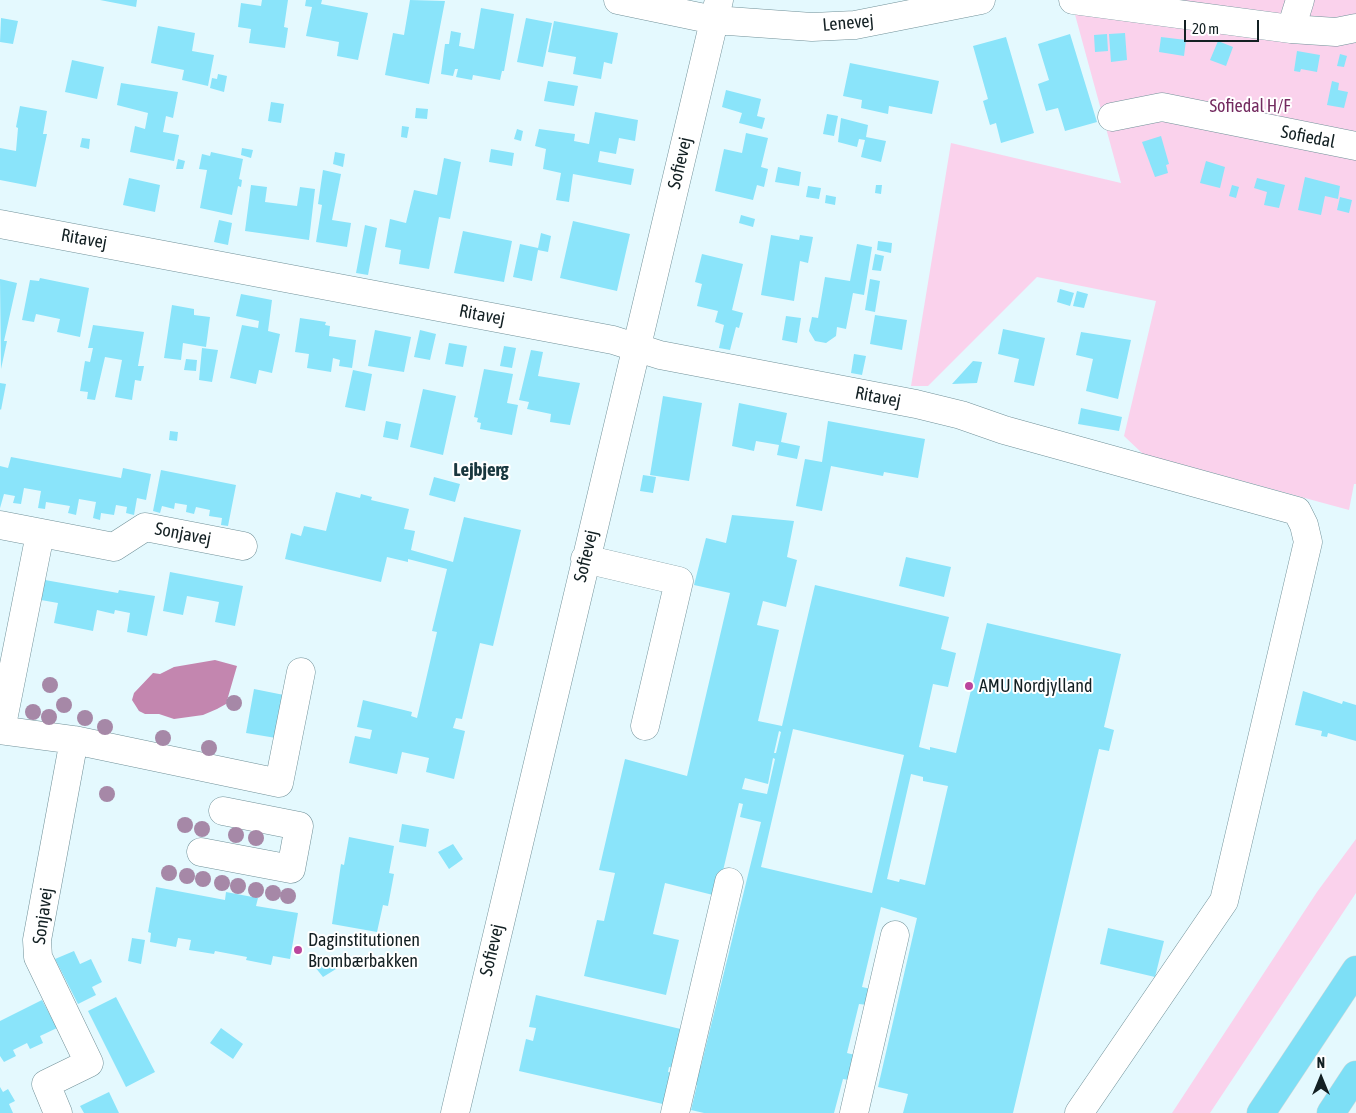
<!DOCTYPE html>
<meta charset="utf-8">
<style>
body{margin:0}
#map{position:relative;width:1356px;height:1113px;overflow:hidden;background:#e4f9fe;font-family:"Asap Condensed",sans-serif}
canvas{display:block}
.north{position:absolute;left:1296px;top:1053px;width:50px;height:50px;-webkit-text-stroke:4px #fff;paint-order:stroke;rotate:0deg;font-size:14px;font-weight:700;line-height:20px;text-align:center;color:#132023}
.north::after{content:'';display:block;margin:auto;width:18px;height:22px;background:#132023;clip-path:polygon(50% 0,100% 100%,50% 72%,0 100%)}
.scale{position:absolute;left:1184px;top:20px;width:75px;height:22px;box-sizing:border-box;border:2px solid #132023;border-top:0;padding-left:6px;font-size:15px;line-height:18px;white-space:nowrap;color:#132023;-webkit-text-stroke:4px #fff;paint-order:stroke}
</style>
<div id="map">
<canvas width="1356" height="1113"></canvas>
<div class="north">N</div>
<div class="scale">20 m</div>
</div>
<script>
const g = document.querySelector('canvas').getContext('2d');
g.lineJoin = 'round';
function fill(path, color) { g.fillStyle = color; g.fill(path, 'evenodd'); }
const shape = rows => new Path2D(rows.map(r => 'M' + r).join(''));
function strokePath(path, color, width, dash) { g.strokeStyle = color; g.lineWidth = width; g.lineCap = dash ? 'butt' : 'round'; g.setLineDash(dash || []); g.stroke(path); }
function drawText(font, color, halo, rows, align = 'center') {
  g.font = font + ' "Asap Condensed",sans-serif'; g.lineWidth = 4; g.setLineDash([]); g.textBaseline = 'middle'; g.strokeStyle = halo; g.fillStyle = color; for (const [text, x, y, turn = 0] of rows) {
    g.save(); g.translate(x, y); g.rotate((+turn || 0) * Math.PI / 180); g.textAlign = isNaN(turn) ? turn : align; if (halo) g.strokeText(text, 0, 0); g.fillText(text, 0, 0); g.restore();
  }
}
fill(shape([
 [1071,0,1356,0,1356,484,1354,484,1349,510,1143,454,1124,436,1156,301,1037,277,928,386,911,386,951,143,1121,183],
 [1356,839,1356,893,1210,1113,1172,1113,1317,892]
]), '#fad2ec');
fill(shape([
 [215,660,237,666,226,704,217,709,203,715,174,719,159,714,145,714,139,711,132,700,134,693,153,673,160,674,174,667]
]), '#c386af');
fill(shape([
 [100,0,137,0,136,7],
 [262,0,288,0,284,27,288,28,285,48,249,43,251,29,238,27,241,3,261,6],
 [306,0,322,0,321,4,368,13,358,60,337,56,339,42,306,36,312,7,305,6],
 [410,0,445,1,429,84,385,75,393,33,404,35],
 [481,8,514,14,504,71,502,71,500,80,473,75,472,80,456,77,458,69,455,69,453,76,441,74,445,44,449,44,451,31,461,33,459,46,474,49],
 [1,18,18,21,13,44,0,42],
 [526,18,552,23,543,67,517,62],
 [554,21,618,33,612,64,604,62,601,79,573,74,576,57,548,52],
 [158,26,195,33,192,51,214,55,208,86,182,80,184,70,151,63],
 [1125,33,1127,60,1111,62,1109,34],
 [1070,34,1097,122,1065,131,1058,108,1046,111,1038,84,1049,80,1038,44],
 [1107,34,1108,51,1095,52,1094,35],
 [1006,37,1034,133,1001,143,996,123,990,125,983,101,988,99,973,46],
 [1161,37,1186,40,1184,56,1159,52],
 [1218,41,1233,47,1226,66,1210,60],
 [1297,51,1320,55,1317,72,1301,69,1300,72,1294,71],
 [1340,54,1347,56,1344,67,1337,66],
 [72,60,104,67,97,99,65,92],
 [850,63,939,81,932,114,889,106,888,114,861,108,862,100,843,96],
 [218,74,227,76,224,92,210,88,212,78,217,79],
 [548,81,578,86,574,106,544,101],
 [1332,81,1339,83,1338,90,1348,92,1344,108,1327,105],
 [121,83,178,92,173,118,166,116,163,132,179,135,174,161,130,152,135,126,145,129,148,113,117,105],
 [726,90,761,99,757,116,765,118,762,129,739,123,742,113,722,107],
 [271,102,284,104,281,123,268,121],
 [20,106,47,111,43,134,47,134,36,187,0,180,0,148,16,151,18,128,16,127],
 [416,108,428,109,427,119,415,118],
 [595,112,638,120,635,141,619,138,616,154,600,151,598,162,634,169,631,185,573,174,569,202,556,200,561,173,543,169,546,149,535,146,539,129,575,134,574,141,589,144],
 [827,114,838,116,834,136,823,134],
 [841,118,868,125,866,137,886,141,881,162,861,157,865,140,859,139,857,147,838,142],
 [402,126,409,127,407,138,401,137],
 [517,129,523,131,521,141,514,139],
 [746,133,768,138,761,167,768,169,764,187,757,185,753,200,715,191,724,149,742,153],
 [1161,136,1169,164,1166,165,1168,173,1155,177,1142,142],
 [82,138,90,139,89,149,80,147],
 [242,148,253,150,251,158,241,155],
 [491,149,514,153,512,166,489,162],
 [211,152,243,159,239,179,242,180,241,187,238,186,232,215,200,208,207,170,199,169,202,154,210,156],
 [335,152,345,154,343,167,333,164],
 [444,158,461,162,450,219,439,217,429,269,399,264,401,250,385,247,390,219,406,223,414,190,437,195],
 [178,159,185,161,183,169,176,169],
 [1206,161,1225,167,1220,188,1200,183],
 [778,167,801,172,799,186,775,182],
 [323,170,341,174,332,220,351,223,347,247,316,242,322,205,318,204],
 [1305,177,1340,186,1338,199,1325,196,1321,215,1298,210],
 [129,178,160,185,155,212,123,205],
 [1257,178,1285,185,1279,208,1264,205,1267,192,1254,188],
 [251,185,267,187,265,202,297,206,300,187,315,189,309,240,245,231],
 [876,185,882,185,881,194,875,193],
 [1232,185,1239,187,1236,198,1229,196],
 [808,186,821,188,819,199,806,197],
 [826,195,836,197,835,205,825,203],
 [1340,197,1352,200,1349,213,1337,210],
 [741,215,755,219,753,227,739,223],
 [219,220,232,223,228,245,214,242],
 [573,221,630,234,617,291,560,278],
 [365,225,377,228,368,275,356,273],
 [463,231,512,241,504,282,454,273],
 [541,233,551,236,548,252,538,250,532,281,513,277,520,244,538,248],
 [771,235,799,240,800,235,813,237,808,263,800,261,794,301,761,295],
 [878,241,892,243,891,253,877,250],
 [857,244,872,247,864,295,853,293,846,329,837,327,836,336,826,343,815,341,809,331,812,317,818,318,825,277,850,281],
 [702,254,743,264,732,310,743,313,739,328,736,327,730,350,719,348,724,325,715,322,718,311,697,306,702,284,695,282],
 [875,254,884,256,881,271,872,270],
 [40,278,89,288,80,337,57,332,60,319,36,314,34,322,22,320,30,280,39,281],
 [0,279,17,283,4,341,7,341,1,369],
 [870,279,880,281,875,312,865,310],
 [1060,289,1074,293,1070,306,1057,302],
 [1077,291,1088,294,1084,308,1073,306],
 [241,294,272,300,268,331,280,334,272,373,259,370,256,384,230,378,242,325,258,328,259,321,236,316],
 [172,305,194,309,194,315,210,317,206,347,183,343,181,360,164,358],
 [875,315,907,320,902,350,870,344],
 [786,316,801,318,797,343,782,340],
 [300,318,326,322,325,325,330,326,329,336,356,340,352,368,339,366,340,360,333,358,331,372,307,368,309,354,295,352],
 [93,325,144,332,138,366,144,366,141,381,135,380,132,400,115,397,122,360,105,357,95,400,87,399,88,392,80,391,85,361,90,362,93,348,88,348],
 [1003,329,1045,338,1034,386,1014,382,1019,359,998,354],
 [375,330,411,337,404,372,368,366],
 [420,330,436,334,430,360,414,357],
 [1081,332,1131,340,1118,399,1086,391,1093,359,1076,355],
 [449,343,467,346,463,367,445,364],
 [504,346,516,348,512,368,500,366],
 [202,348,218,350,212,382,199,380],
 [531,350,543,352,538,376,580,383,570,425,550,422,551,414,527,409,529,402,519,400],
 [854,354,866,356,862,375,851,373],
 [186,359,197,360,196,371,184,370],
 [973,361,982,362,977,383,952,384],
 [484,369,513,374,507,403,518,405,512,435,480,429,481,423,477,422,478,418,474,417],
 [353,370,372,374,365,411,345,407],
 [0,383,6,384,1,410,0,409],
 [423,389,456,396,443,455,410,447],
 [663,396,702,403,689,481,650,475],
 [739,403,787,413,781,442,800,446,797,459,777,455,779,445,756,441,754,451,732,446],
 [1081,408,1122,417,1119,431,1078,424],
 [386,421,401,424,398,440,383,437],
 [828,421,925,439,918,478,884,472,883,476,831,466,822,511,796,506,805,459,822,462],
 [170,431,178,432,177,441,169,440],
 [11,457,121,478,123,468,151,474,146,500,137,498,134,515,126,513,127,507,116,505,114,515,101,513,100,520,93,518,96,502,79,499,76,515,68,513,70,506,46,502,45,509,38,508,41,491,24,488,21,504,13,503,15,496,4,494,0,508,0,466,8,468],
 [161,470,236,485,228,526,221,525,222,518,209,516,210,510,196,507,194,514,186,512,187,505,175,503,174,509,162,506,160,513,153,511],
 [643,475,656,477,653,493,640,491],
 [434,477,460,484,455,502,429,495],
 [336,492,360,498,361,494,372,497,371,500,409,509,404,529,415,531,411,550,453,562,464,517,521,530,493,646,480,643,462,719,456,718,453,728,465,731,454,779,426,772,429,758,402,752,397,774,349,763,355,736,370,739,372,730,357,727,363,700,412,712,411,716,417,718,437,632,432,631,447,569,408,559,408,562,387,557,381,582,285,559,291,533,301,536,304,526,326,531],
 [732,515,794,521,787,557,797,560,786,607,763,601,757,625,779,630,758,721,782,726,815,585,949,617,941,649,956,653,948,687,933,684,919,747,930,750,930,747,956,753,987,623,1121,654,1104,727,1114,730,1109,751,1099,749,1013,1113,903,1113,908,1094,878,1087,917,918,881,907,862,987,871,989,867,1005,859,1004,847,1053,855,1055,849,1080,843,1079,834,1113,704,1113,691,1110,697,1085,690,1081,692,1072,669,1067,668,1072,674,1074,667,1105,519,1071,526,1039,533,1041,536,1028,529,1027,536,995,685,1030,678,1061,701,1066,761,822,740,817,743,804,739,803,717,896,665,883,653,934,679,940,666,995,584,976,597,920,604,921,615,873,599,870,625,759,687,776,730,593,694,585,706,538,726,543],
 [793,729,904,755,872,893,761,867],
 [779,731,781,732,776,753,774,753],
 [773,758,775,759,767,794,742,789,745,778,768,784],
 [911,774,923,777,923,781,948,786,925,885,900,879,899,882,887,879],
 [906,557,951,567,944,597,899,586],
 [170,572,243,586,235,626,215,622,219,602,187,596,183,615,163,611],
 [45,580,118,593,119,590,155,596,147,636,127,632,130,613,115,610,114,614,97,610,93,631,54,623,58,603,41,600],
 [254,689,284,695,276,738,246,733],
 [1303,691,1342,704,1343,701,1356,705,1356,741,1328,733,1327,737,1321,736,1322,731,1295,725],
 [402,824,429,829,426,847,399,842],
 [349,837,394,846,389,873,394,874,388,906,383,905,377,932,332,924,341,864,344,865],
 [453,844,463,859,449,869,438,852],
 [156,887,225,900,226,892,258,898,256,906,298,913,290,959,273,956,271,965,246,960,247,957,215,951,214,954,189,950,191,940,178,938,176,947,150,942,151,933,148,932],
 [1108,928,1164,941,1155,977,1100,964],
 [132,938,145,940,141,964,128,961],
 [74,951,80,964,91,959,102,982,92,987,96,995,78,1004,55,959],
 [328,958,336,969,323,977,315,967],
 [116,997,155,1072,126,1087,88,1011],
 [42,1000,57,1028,40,1036,43,1043,30,1049,27,1043,13,1050,16,1056,4,1062,0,1056,0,1021],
 [221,1028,243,1044,233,1059,210,1043],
 [0,1087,3,1092,8,1089,15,1101,9,1104,13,1113,0,1113],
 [109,1092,119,1113,84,1113,80,1106]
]), '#8ae4fa');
const minor = shape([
 [618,0,714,20,812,27,855,25,981,0],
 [1073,0,1291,29,1336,32,1356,28],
 [1291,29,1300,0],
 [1112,117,1162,107,1356,146],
 [0,224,613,340,660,355,916,404,961,415,1004,430,1297,511,1304,525,1308,542,1224,901,1079,1113],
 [0,525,114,547,145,527,243,546],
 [585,559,679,581,645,726],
 [0,730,74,740,279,783,301,672],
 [1,730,40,534],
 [201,852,291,869,299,826,223,811],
 [58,1113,46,1084,89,1063,38,957,37,940,74,740],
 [455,1113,719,0],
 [675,1113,729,882],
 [854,1113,895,935]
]);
const highway = shape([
 [1261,1113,1356,970],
 [1331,1113,1356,1075]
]);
strokePath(minor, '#719199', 29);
strokePath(highway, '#d5d7d7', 29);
strokePath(minor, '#fff', 28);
strokePath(highway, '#7ddff6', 28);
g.fillStyle = '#a688a7';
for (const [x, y] of [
 [50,685],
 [234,703],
 [64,705],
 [33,712],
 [49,717],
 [85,718],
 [105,727],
 [163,738],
 [209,748],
 [107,794],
 [185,825],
 [202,829],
 [236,835],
 [256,838],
 [169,873],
 [187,876],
 [203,879],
 [222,883],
 [238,886],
 [256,890],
 [273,893],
 [288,896]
]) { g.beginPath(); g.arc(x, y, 8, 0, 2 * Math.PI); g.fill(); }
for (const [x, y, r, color] of [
 [969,686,5,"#bb469d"],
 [298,950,5,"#bb469d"]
]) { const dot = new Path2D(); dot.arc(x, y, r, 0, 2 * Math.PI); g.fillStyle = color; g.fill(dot); strokePath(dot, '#fff', 2); }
drawText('18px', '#132023', '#fff', [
 ["Lenevej",848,23,-5],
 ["Sofiedal",1308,137,11],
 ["Sofievej",680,163,-77],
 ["Ritavej",84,239,10],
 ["Ritavej",482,315,11],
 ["Ritavej",878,397,11],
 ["Sonjavej",183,534,11],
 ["Sofievej",586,556,-77],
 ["Sonjavej",43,916,-82],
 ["Sofievej",492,950,-77]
]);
drawText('18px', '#742b60', '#fff', [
 ["Sofiedal H/F",1250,106]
]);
drawText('18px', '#132023', '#fff', [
 ["AMU Nordjylland",979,686],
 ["Daginstitutionen",308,940],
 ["Brombærbakken",308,961]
], 'left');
drawText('bold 19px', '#19373e', '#fff', [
 ["Lejbjerg",481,470]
]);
</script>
